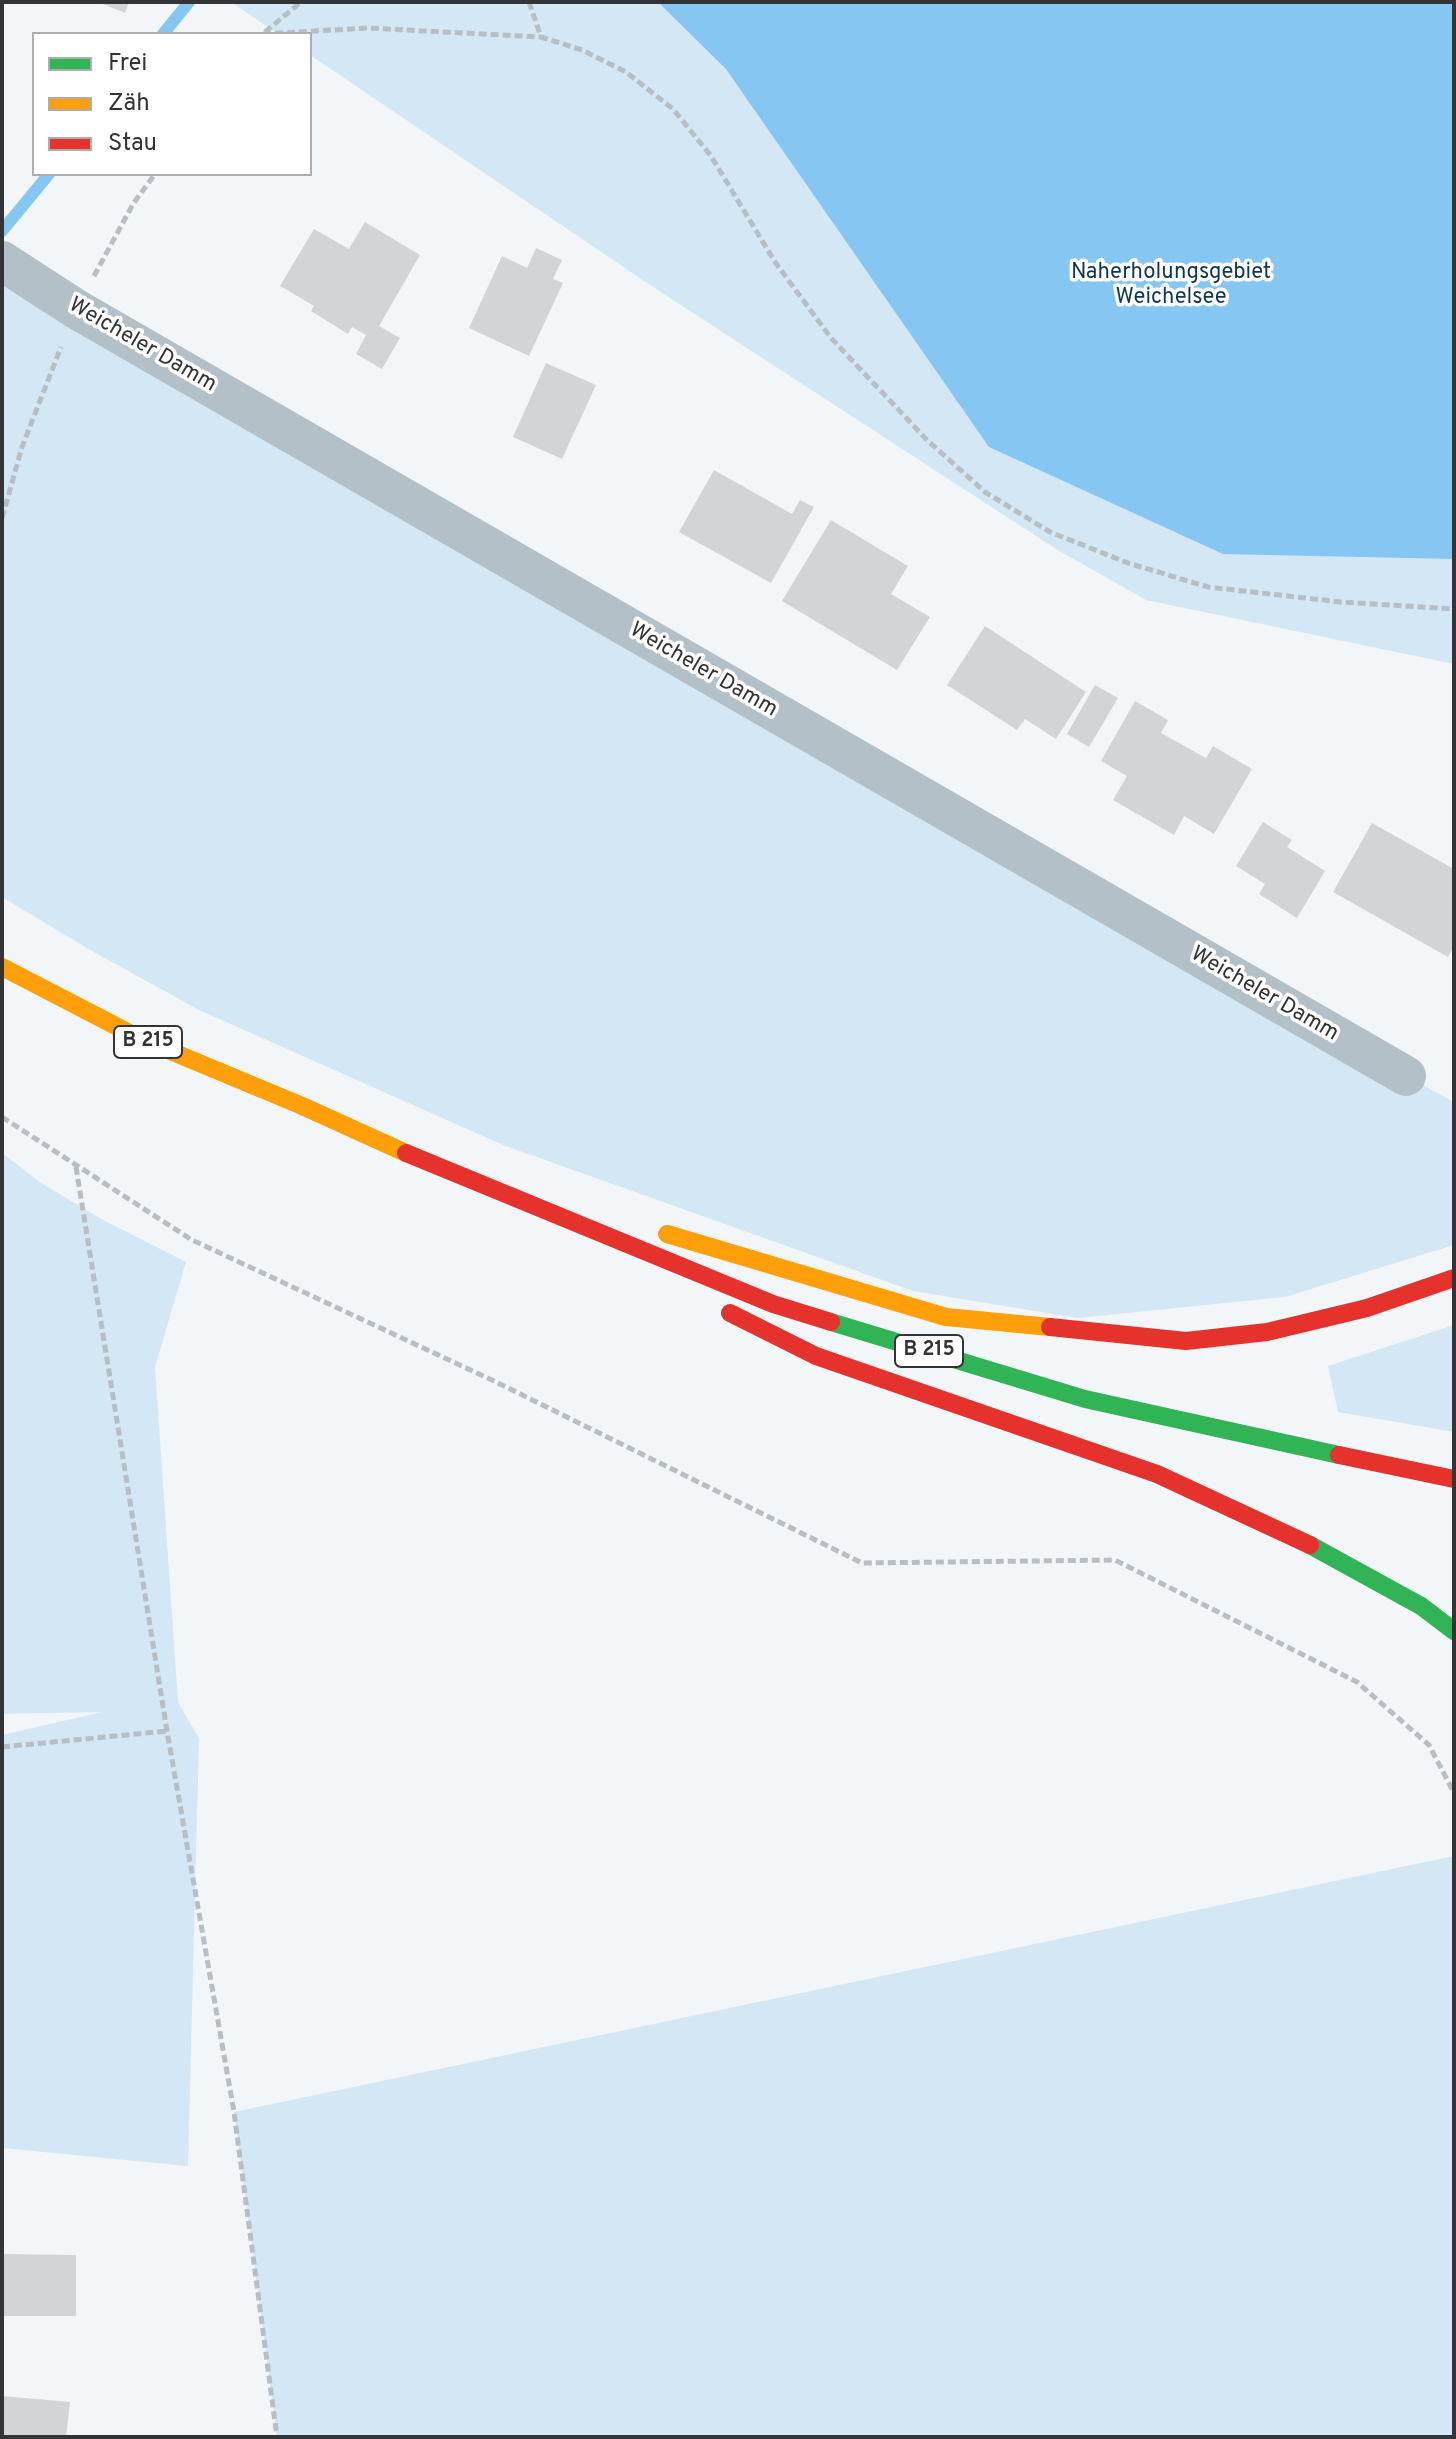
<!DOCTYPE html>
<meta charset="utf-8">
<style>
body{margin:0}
#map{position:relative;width:1456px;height:2439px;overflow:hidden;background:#f3f6f8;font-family:Overpass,sans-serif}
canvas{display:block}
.frame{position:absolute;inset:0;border:4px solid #333435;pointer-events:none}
.legend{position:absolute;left:32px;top:32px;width:280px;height:144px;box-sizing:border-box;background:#fff;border:2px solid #adaeae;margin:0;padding:10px 14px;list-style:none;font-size:24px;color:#333435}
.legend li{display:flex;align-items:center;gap:16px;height:40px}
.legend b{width:40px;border:2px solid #adaeae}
</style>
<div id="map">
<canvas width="1456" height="2439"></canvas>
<div class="frame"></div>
<ul class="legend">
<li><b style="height:10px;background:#30b455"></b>Frei</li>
<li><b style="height:10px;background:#ff9f0a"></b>Zäh</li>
<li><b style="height:10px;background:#e5322d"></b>Stau</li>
</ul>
</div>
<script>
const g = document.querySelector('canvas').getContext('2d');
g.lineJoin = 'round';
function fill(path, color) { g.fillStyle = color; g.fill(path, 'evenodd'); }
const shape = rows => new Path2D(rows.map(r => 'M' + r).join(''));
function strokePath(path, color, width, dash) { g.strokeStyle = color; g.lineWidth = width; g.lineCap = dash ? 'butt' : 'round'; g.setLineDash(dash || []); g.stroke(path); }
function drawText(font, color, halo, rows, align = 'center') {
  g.font = font + ' Overpass,sans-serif'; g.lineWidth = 7; g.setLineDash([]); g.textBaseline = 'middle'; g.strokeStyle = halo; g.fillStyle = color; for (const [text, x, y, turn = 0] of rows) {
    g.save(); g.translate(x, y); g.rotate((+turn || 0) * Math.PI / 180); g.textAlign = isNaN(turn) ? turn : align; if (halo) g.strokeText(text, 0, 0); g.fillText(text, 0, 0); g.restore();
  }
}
fill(shape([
 [231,2,1454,2,1454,664,1146,600,1056,549,650,285,310,55,310,34,278,34],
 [2,261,1406,1076,1454,1102,1454,1245,1285,1297,1077,1318,913,1291,503,1145,199,1010,92,951,2,897],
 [2,1153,41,1183,105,1221,186,1262,155,1367,178,1702,199,1738,188,2166,2,2148,2,1735,102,1712,2,1714],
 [1454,1325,1454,1432,1338,1412,1328,1366],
 [1454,1856,1454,2437,277,2437,234,2112]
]), '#d4e7f5');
fill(shape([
 [658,2,1454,2,1454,559,1223,554,989,447,726,69]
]), '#85c6f2');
strokePath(shape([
 [163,34,189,2],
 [2,231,49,174]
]), '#85c6f2', 12);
fill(shape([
 [98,2,129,2,125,13],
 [365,222,420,255,379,326,400,338,382,369,356,354,366,335,352,327,348,334,311,311,314,306,280,286,314,229,349,249],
 [536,248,562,260,553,279,563,283,529,356,469,328,502,256,527,268],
 [546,363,596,385,562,459,513,437],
 [714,470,792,514,800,500,814,507,771,583,679,532],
 [831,520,908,566,891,594,930,617,897,670,782,601],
 [985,626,1086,692,1056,739,1025,719,1017,730,947,685],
 [1095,685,1118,698,1089,747,1067,734],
 [1135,701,1168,720,1161,733,1206,758,1213,746,1252,769,1214,834,1184,816,1174,835,1113,800,1127,776,1101,761],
 [1263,822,1292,840,1287,847,1325,871,1297,918,1259,894,1265,884,1236,866],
 [1372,823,1454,869,1454,946,1448,957,1333,892],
 [2,2254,76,2255,76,2316,2,2316],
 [2,2396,70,2402,66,2437,2,2437]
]), '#d2d4d6');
strokePath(shape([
 [529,2,541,37,582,50,626,72,673,109,711,156,775,262,831,338,927,440,985,492,1050,532,1128,563,1208,587,1341,602,1454,609],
 [265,32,301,2],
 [263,34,368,28,541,37],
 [94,276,133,204,155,174],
 [2,518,22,447,61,347],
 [2,1117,192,1240,494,1381,862,1563,1115,1560,1357,1682,1429,1745,1454,1793],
 [76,1167,167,1731,234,2112,277,2437],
 [2,1747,167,1731]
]), '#b7bec4', 5, [8, 4]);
strokePath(shape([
 [2,261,76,309,1406,1076]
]), '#b4c0c8', 40);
strokePath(shape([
 [831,1322,1085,1399,1339,1455],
 [1310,1545,1421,1606,1454,1631]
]), '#30b455', 18);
strokePath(shape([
 [2,967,139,1038,300,1105,406,1153],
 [667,1234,946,1317,1050,1327]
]), '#ff9f0a', 18);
strokePath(shape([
 [406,1153,773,1304,831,1322],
 [730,1313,816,1356,1157,1474,1310,1545],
 [1050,1327,1186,1341,1267,1332,1367,1308,1454,1278],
 [1339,1455,1454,1479]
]), '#e5322d', 18);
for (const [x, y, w] of [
 [148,1042,68],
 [929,1351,68]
]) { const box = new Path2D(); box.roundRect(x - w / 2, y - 16, w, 32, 6); g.fillStyle = '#fff'; g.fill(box); strokePath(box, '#333435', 2); }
drawText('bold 20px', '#333435', null, [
 ["B 215",148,1042],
 ["B 215",929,1351]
]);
drawText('22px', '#103650', '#fff', [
 ["Naherholungsgebiet",1171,274],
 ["Weichelsee",1171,299]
]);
drawText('22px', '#333435', '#fff', [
 ["Weicheler Damm",142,346,30],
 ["Weicheler Damm",703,671,30],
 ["Weicheler Damm",1264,995,30]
]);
</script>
